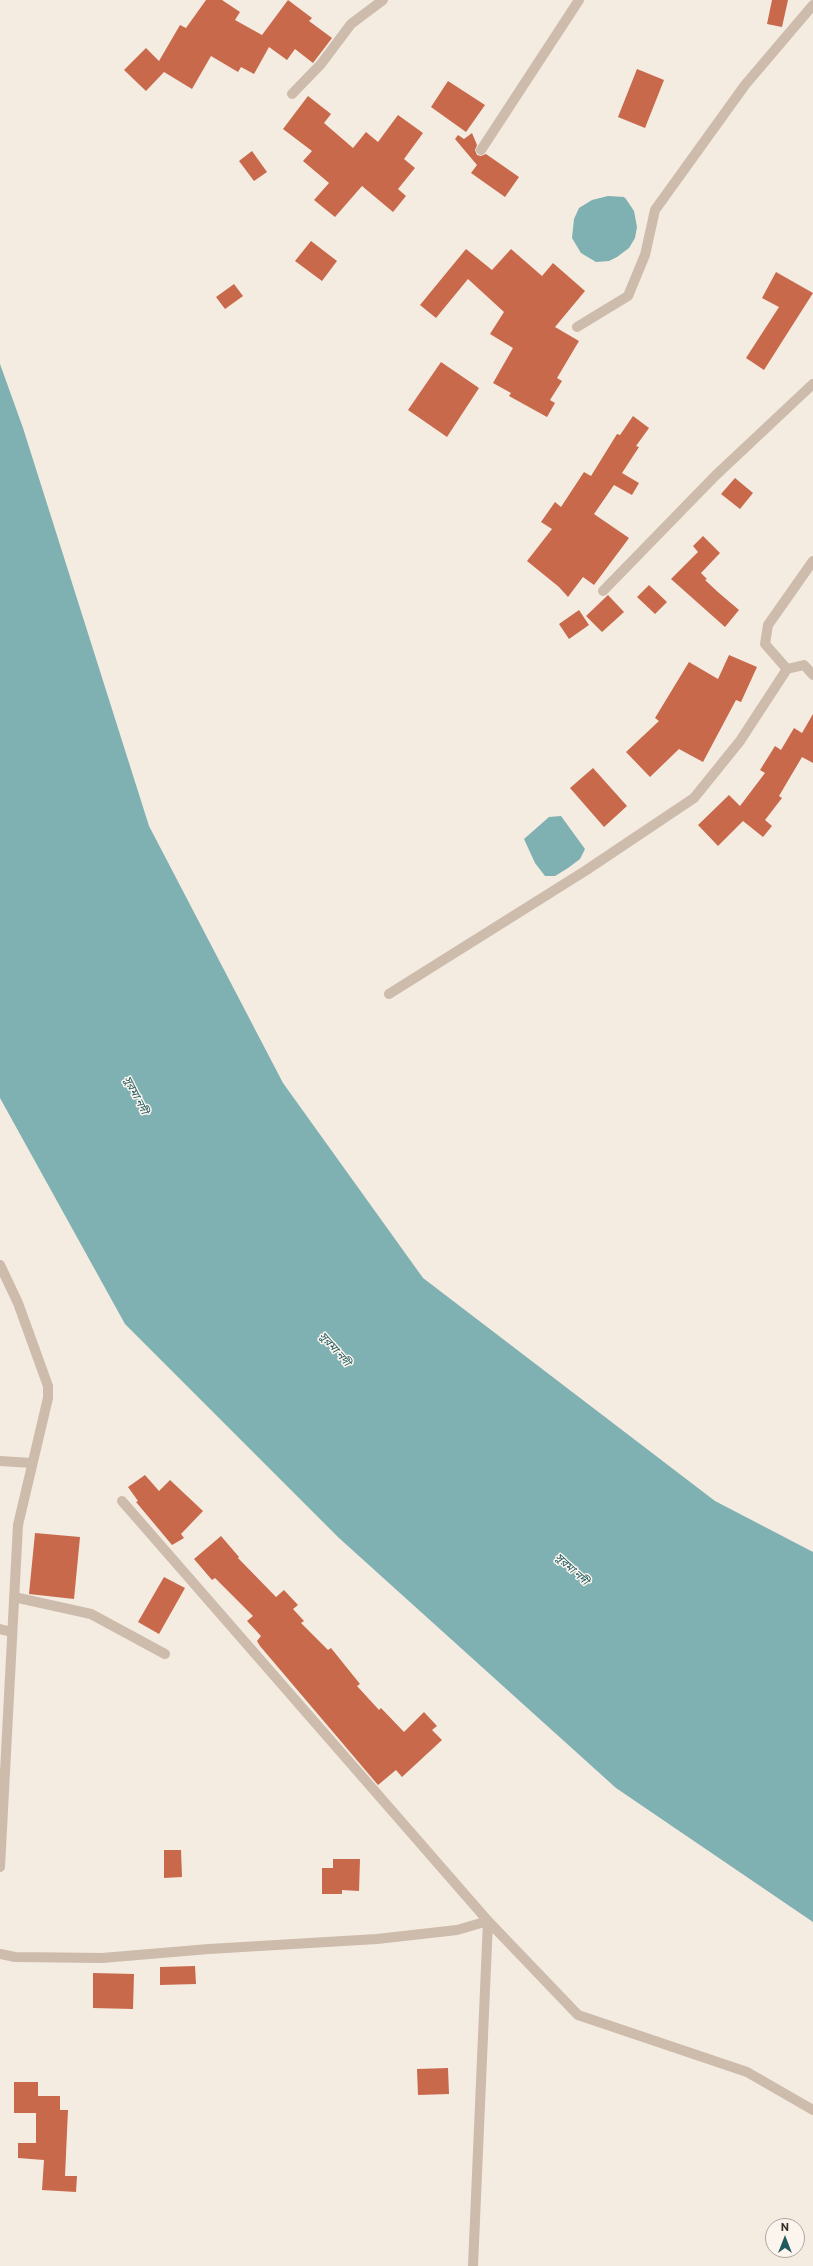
<!DOCTYPE html>
<meta charset="utf-8">
<style>
body{margin:0}
#map{position:relative;width:813px;height:2266px;overflow:hidden;background:#f4ebe1;font-family:Commissioner,sans-serif}
canvas{display:block}
.north{position:absolute;left:765px;top:2218px;width:40px;height:40px;box-sizing:border-box;background:#fbf5ee;border:1px solid #aea6a0;border-radius:50%;rotate:0deg;font-size:11px;font-weight:700;line-height:16px;text-align:center;color:#3b302b}
.north::after{content:'';display:block;margin:auto;width:14px;height:18px;background:#1f5a5e;clip-path:polygon(50% 0,100% 100%,50% 72%,0 100%)}
</style>
<div id="map">
<canvas width="813" height="2266"></canvas>
<div class="north">N</div>
</div>
<script>
const g = document.querySelector('canvas').getContext('2d');
g.lineJoin = 'round';
function fill(path, color) { g.fillStyle = color; g.fill(path, 'evenodd'); }
const shape = rows => new Path2D(rows.map(r => 'M' + r).join(''));
function strokePath(path, color, width, dash) { g.strokeStyle = color; g.lineWidth = width; g.lineCap = dash ? 'butt' : 'round'; g.setLineDash(dash || []); g.stroke(path); }
function drawText(font, color, halo, rows, align = 'center') {
  g.font = font + ' Commissioner,"Noto Sans Bengali",sans-serif'; g.lineWidth = 3; g.setLineDash([]); g.textBaseline = 'middle'; g.strokeStyle = halo; g.fillStyle = color; for (const [text, x, y, turn = 0] of rows) {
    g.save(); g.translate(x, y); g.rotate((+turn || 0) * Math.PI / 180); g.textAlign = isNaN(turn) ? turn : align; if (halo) g.strokeText(text, 0, 0); g.fillText(text, 0, 0); g.restore();
  }
}
fill(shape([
 [608,196,624,197,626,199,634,211,637,227,635,238,629,248,617,257,609,261,596,262,581,253,572,238,574,219,579,208,592,200],
 [0,364,23,428,149,826,283,1083,423,1278,715,1501,813,1552,813,1922,616,1788,339,1538,125,1324,0,1098],
 [561,816,585,849,580,859,568,868,555,876,545,876,535,863,524,839,549,817]
]), '#7fb0b2');
fill(shape([
 [206,0,222,0,240,12,235,20,262,35,288,0,312,18,309,21,332,38,313,63,295,49,287,60,269,47,254,74,241,67,238,72,211,56,192,89,164,72,146,91,124,70,146,48,159,61,180,25,186,28],
 [772,0,788,0,782,27,767,24],
 [637,69,664,80,645,128,618,117],
 [448,81,485,105,466,132,431,107],
 [308,96,331,114,324,123,353,148,366,132,378,142,398,115,423,133,404,159,415,168,398,189,406,196,393,212,362,186,335,217,314,200,329,183,303,161,312,151,283,129],
 [472,133,477,145,475,150,477,155,481,156,486,154,519,177,505,197,471,173,477,165,455,139,458,135,464,139],
 [252,151,267,172,254,181,239,161],
 [311,241,337,261,322,281,295,261],
 [466,249,492,270,511,249,542,276,553,263,585,291,555,327,579,341,557,378,562,381,550,400,555,403,547,417,509,396,511,393,493,383,513,348,490,334,504,312,468,279,436,318,420,305],
 [776,272,813,293,764,370,746,358,779,307,762,298],
 [234,284,243,296,225,309,216,297],
 [441,362,479,388,447,437,408,410],
 [633,416,649,428,636,446,639,447,622,473,639,483,632,495,614,485,594,514,629,538,594,585,583,577,568,597,559,587,527,561,552,529,541,522,555,502,561,507,584,472,591,476,617,434,620,435],
 [735,478,753,493,740,509,721,494],
 [703,536,720,553,701,573,707,579,705,580,719,593,739,610,725,627,671,579,698,552,693,546],
 [649,585,667,602,655,614,637,597],
 [608,595,624,612,602,632,586,616],
 [579,610,589,625,569,639,559,624],
 [729,655,757,667,741,702,736,700,703,762,679,749,650,777,626,752,659,721,655,718,689,662,718,679],
 [813,714,813,763,802,757,779,796,782,798,765,820,772,826,763,837,743,821,718,846,698,825,729,795,740,806,765,773,760,770,775,746,781,750,794,728,802,733],
 [593,768,627,806,604,827,570,788],
 [145,1475,159,1491,170,1480,203,1511,181,1534,184,1538,172,1545,136,1502,138,1501,128,1487],
 [35,1533,80,1537,74,1599,29,1594],
 [221,1536,239,1557,238,1558,276,1597,284,1590,298,1605,293,1609,304,1621,301,1623,328,1650,331,1648,360,1684,357,1686,379,1710,381,1708,404,1732,424,1712,437,1726,432,1730,442,1740,402,1777,396,1770,378,1785,260,1646,257,1641,261,1636,247,1621,253,1616,215,1578,212,1580,194,1559],
 [164,1577,185,1588,159,1634,138,1622],
 [164,1850,181,1850,182,1877,164,1878],
 [333,1859,360,1859,359,1891,342,1890,342,1894,322,1894,322,1868,333,1868],
 [195,1966,196,1984,160,1985,160,1967],
 [93,1973,134,1974,133,2009,93,2008],
 [448,2068,449,2094,418,2095,417,2069],
 [14,2082,38,2082,38,2096,60,2096,60,2110,68,2110,65,2176,77,2176,76,2192,42,2190,44,2160,18,2158,18,2143,36,2143,36,2113,14,2113]
]), '#c8694b');
strokePath(shape([
 [292,94,321,64,351,24,383,0],
 [481,150,579,0],
 [577,327,628,296,645,255,655,210,745,85,813,5],
 [603,591,715,476,813,384],
 [787,669,765,644,768,625,813,561],
 [389,994,585,871,694,798,740,741,787,669,804,665,813,675],
 [0,1265,18,1303,48,1386,48,1398,18,1525,0,1867],
 [0,1461,32,1463],
 [122,1501,488,1921,578,2015,747,2072,813,2110],
 [14,1597,91,1614,165,1654],
 [0,1629,12,1632],
 [0,1954,15,1957,102,1958,209,1949,377,1939,457,1930,488,1921],
 [473,2266,488,1921]
]), '#cdbbac', 10);
drawText('italic 11px', '#1f5a5e', '#fbf5ee', [
 ["সুরমা নদী",136,1095,63],
 ["সুরমা নদী",335,1349,49],
 ["সুরমা নদী",572,1569,42]
]);
</script>
